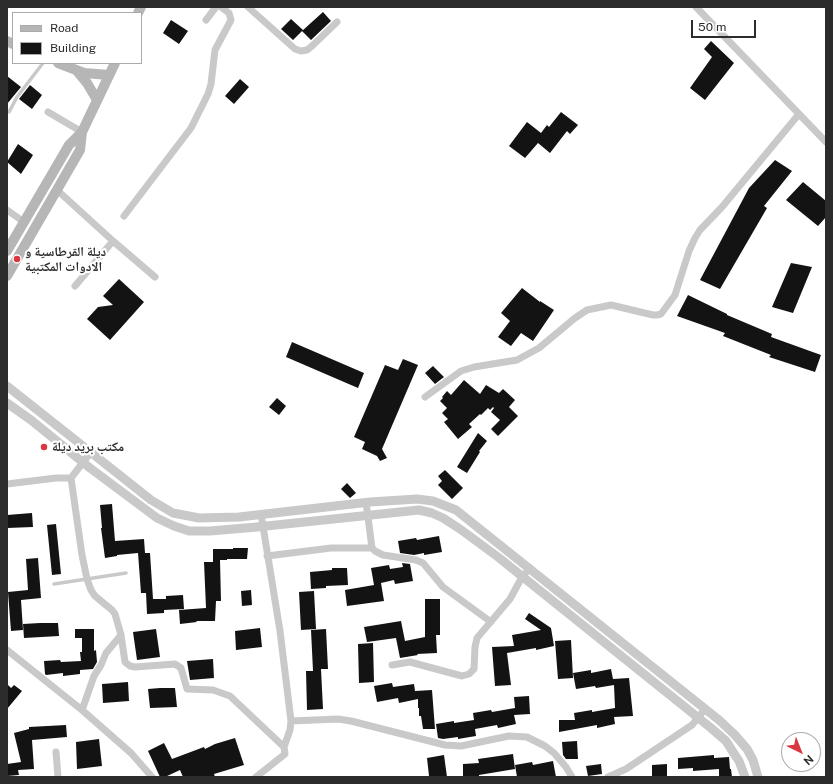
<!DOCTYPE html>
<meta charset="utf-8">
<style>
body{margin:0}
#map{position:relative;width:833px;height:784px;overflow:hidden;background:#fff;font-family:"Public Sans",sans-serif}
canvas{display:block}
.frame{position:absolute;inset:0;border:8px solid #2c2c2c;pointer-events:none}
.legend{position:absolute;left:12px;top:12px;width:130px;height:52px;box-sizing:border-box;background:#fff;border:1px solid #ababab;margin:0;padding:5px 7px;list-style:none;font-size:12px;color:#2c2c2c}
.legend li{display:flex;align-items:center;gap:8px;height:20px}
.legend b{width:20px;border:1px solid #ababab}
.north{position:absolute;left:781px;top:732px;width:40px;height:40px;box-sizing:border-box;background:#fff;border:1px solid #ababab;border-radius:50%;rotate:137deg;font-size:11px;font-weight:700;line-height:16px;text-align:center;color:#2c2c2c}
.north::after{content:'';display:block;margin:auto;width:14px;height:18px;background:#da3742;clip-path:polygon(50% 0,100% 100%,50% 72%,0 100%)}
.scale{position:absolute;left:691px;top:20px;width:65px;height:18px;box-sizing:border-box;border:2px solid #2c2c2c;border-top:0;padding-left:5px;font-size:12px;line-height:14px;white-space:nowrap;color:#2c2c2c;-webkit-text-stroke:3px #fff;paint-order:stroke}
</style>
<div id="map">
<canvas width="833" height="784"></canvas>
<div class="frame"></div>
<ul class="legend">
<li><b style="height:5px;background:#b6b6b6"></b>Road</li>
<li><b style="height:11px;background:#131313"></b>Building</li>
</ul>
<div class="north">N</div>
<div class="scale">50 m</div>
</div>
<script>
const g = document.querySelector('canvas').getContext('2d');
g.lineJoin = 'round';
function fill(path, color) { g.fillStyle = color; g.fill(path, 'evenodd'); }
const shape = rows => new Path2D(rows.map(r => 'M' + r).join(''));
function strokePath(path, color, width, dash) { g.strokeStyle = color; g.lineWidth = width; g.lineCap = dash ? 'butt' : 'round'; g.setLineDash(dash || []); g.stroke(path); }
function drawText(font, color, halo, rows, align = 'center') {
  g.font = font + ' "Public Sans","Noto Naskh Arabic",sans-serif'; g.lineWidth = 4; g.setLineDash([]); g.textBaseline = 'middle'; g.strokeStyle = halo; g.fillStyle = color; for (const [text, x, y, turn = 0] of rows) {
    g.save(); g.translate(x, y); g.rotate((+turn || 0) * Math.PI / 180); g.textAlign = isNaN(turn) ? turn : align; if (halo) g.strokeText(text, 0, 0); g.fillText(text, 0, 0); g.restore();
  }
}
fill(shape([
 [323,12,331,21,311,40,302,31],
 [291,19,303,30,293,40,281,29],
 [171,20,188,31,179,44,163,33],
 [711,41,734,63,705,100,690,88,712,57,704,49],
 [7,76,21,87,7,104],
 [240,79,249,87,234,104,225,96],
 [30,85,42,95,32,109,19,99],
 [561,112,578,125,570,134,567,131,550,153,538,143,525,158,509,146,527,122,541,133,547,125,549,127],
 [18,144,33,155,21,174,7,162],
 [775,160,792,171,764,206,767,208,720,289,700,280,749,188],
 [803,182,826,201,826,217,818,226,786,200],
 [791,263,812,267,793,313,772,307],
 [119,279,144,302,110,340,87,319,98,307,113,305,103,296],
 [522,288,540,302,540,301,554,310,533,341,521,333,511,346,498,337,510,321,501,313],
 [688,295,727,314,727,315,772,334,771,337,821,355,815,372,769,357,771,355,723,336,725,333,677,316],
 [292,342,364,373,358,388,286,357],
 [403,359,418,365,382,449,387,458,380,461,377,456,362,449,365,442,354,437,385,365,398,370],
 [433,366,444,377,435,384,425,373],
 [464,380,480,394,486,385,499,393,503,389,515,400,509,407,518,416,498,436,491,429,500,420,491,412,494,408,493,407,490,410,488,408,481,415,480,414,469,424,472,427,458,439,444,422,448,419,442,413,447,408,440,401,443,398,442,397,447,391,451,395],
 [277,398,286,406,279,415,269,407],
 [478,433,487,441,479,451,480,452,467,473,457,467],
 [445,470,463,488,452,499,438,485,442,481,438,476],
 [347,483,356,493,350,498,341,489],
 [112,504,115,541,144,539,145,553,150,553,153,599,166,599,166,596,183,595,184,609,164,610,164,613,147,614,146,593,141,593,138,553,117,555,117,556,105,558,101,528,102,528,100,505],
 [32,513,33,527,7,528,7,515],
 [56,524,61,574,52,575,47,525],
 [439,536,442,552,424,555,424,553,414,555,400,553,398,541,416,538,417,540],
 [233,548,248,548,247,559,227,559,227,560,220,560,221,601,216,601,215,621,196,621,197,622,180,624,179,610,206,608,204,562,213,562,213,549,233,549],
 [38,558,41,598,21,600,23,630,11,631,8,592,28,590,26,559],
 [402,563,410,564,413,581,395,584,394,580,381,583,384,601,347,606,345,590,374,585,371,568,389,565,390,569,403,567],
 [332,568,347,568,348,585,326,586,326,588,311,589,310,572,332,570],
 [251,590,252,605,242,606,241,591],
 [314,591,316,629,301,630,299,592],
 [425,599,440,599,440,635,436,635,437,653,417,654,418,655,400,658,396,638,367,642,364,627,401,621,405,641,425,637],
 [529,613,551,628,554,646,536,650,536,648,507,653,511,685,495,686,492,647,514,646,512,635,541,630,525,619],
 [40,623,58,623,59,636,24,638,23,624],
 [260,628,262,647,236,650,235,631],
 [75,629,94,629,94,651,96,650,97,662,93,669,80,670,80,674,63,676,63,673,46,675,45,674,44,661,60,660,61,662,81,661,80,652,82,652,82,638,75,638],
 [156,629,160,657,137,660,133,632],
 [326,629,328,669,321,669,323,709,307,710,306,671,313,671,311,630],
 [571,640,573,678,558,679,555,641],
 [373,643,374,682,359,683,358,644],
 [213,659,214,678,190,680,187,661],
 [611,669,613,679,629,678,633,716,614,717,615,724,597,728,597,725,559,732,559,720,575,720,574,713,592,710,592,712,615,708,614,685,596,688,595,686,576,689,573,673,591,670,591,673],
 [128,682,129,701,103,703,102,684],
 [392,683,393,687,414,684,415,691,432,690,435,729,423,729,421,716,419,716,419,708,418,708,418,699,399,703,398,698,377,702,374,686],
 [7,684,11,688,14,685,22,691,7,709],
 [160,688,175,688,177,707,150,708,148,689],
 [529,696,530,714,514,715,516,724,498,728,497,725,475,729,476,736,458,739,458,737,443,739,438,738,436,724,454,721,454,723,474,720,473,713,491,710,492,712,515,708,514,697],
 [66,725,67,737,32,740,34,769,18,770,19,775,7,776,7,764,21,762,14,733,29,729,29,727],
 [235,738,244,765,214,774,215,777,183,777,180,770,165,777,160,777,148,751,164,743,172,759,204,747,205,749,215,744],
 [99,739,102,766,77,769,76,742],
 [577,741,578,759,566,759,563,755,562,742],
 [513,754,515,769,479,775,479,777,463,777,463,764,479,763,478,759],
 [444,755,447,777,429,776,427,758],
 [714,755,714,758,729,757,730,769,731,769,732,777,719,777,719,769,693,771,693,768,678,769,678,758],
 [553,761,556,777,517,777,515,765,532,762,533,765],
 [601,764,602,774,588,776,586,766],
 [667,764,667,777,652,777,652,765]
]), '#131313');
strokePath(shape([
 [9,112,17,97,43,63],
 [54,584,126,573]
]), '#c9c9c9', 3.5);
strokePath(shape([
 [248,7,295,49,301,51,307,50,312,46,337,22],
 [696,7,826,142],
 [206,20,216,7],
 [48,112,82,132],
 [57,190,113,241,155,277],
 [7,210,24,222],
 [124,216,191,128,208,94,211,84,215,50,231,20,229,13,221,7],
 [75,286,113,241],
 [425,397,461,371,474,367,517,360,539,348,575,318,587,310,611,305,653,315,657,315,661,314,675,295,689,251,695,238,700,230,722,207,799,114],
 [71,478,82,555,87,579,91,590,95,596,112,610,115,614,121,635,125,662,130,666,135,667,175,664,181,668,187,689,213,690,230,696,284,747,285,754,256,777],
 [7,484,56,478,71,478,91,452],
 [366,502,372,548,375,551,383,555,416,560,423,563,443,587,491,622],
 [261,514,280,631,291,721,290,730,284,747],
 [267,556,331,548,372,548],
 [7,650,82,710,131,753,152,777],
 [392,665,410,662,462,676,469,674,474,669,475,647,477,638,510,599,522,577,530,568],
 [82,710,94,676,101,665,106,653,121,635],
 [291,721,338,719,351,721,445,745,461,746,509,736,527,737,545,746,554,753,566,767,572,777],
 [56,752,58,777],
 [608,777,626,769,692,725,705,709]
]), '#c9c9c9', 7);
strokePath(shape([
 [7,386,151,500,173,513,199,518,239,517,370,502,417,499,433,501,456,510,719,720,735,735,747,749,753,760,758,777],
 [7,403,31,420,90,468,157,518,174,526,189,531,210,531,257,527,419,510,432,513,443,518,460,529,498,557,711,728,726,741,733,752,739,761,745,777]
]), '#c9c9c9', 9);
strokePath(shape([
 [138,13,141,7],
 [7,41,13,44],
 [58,63,84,73,109,75],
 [77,71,87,83,97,100],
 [7,251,69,145,82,132],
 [7,276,80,150,82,132,115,63]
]), '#b6b6b6', 10);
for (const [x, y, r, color] of [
 [17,259,4,"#da3742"],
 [44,447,4,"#da3742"]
]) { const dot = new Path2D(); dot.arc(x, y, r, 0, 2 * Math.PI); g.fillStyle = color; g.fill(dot); strokePath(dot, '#fff', 1.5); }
drawText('bold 13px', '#2c2c2c', '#fff', [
 ["ديلة القرطاسية و",25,252],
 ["الادوات المكتبية",25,267],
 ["مكتب بريد ديلة",52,447]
], 'left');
</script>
